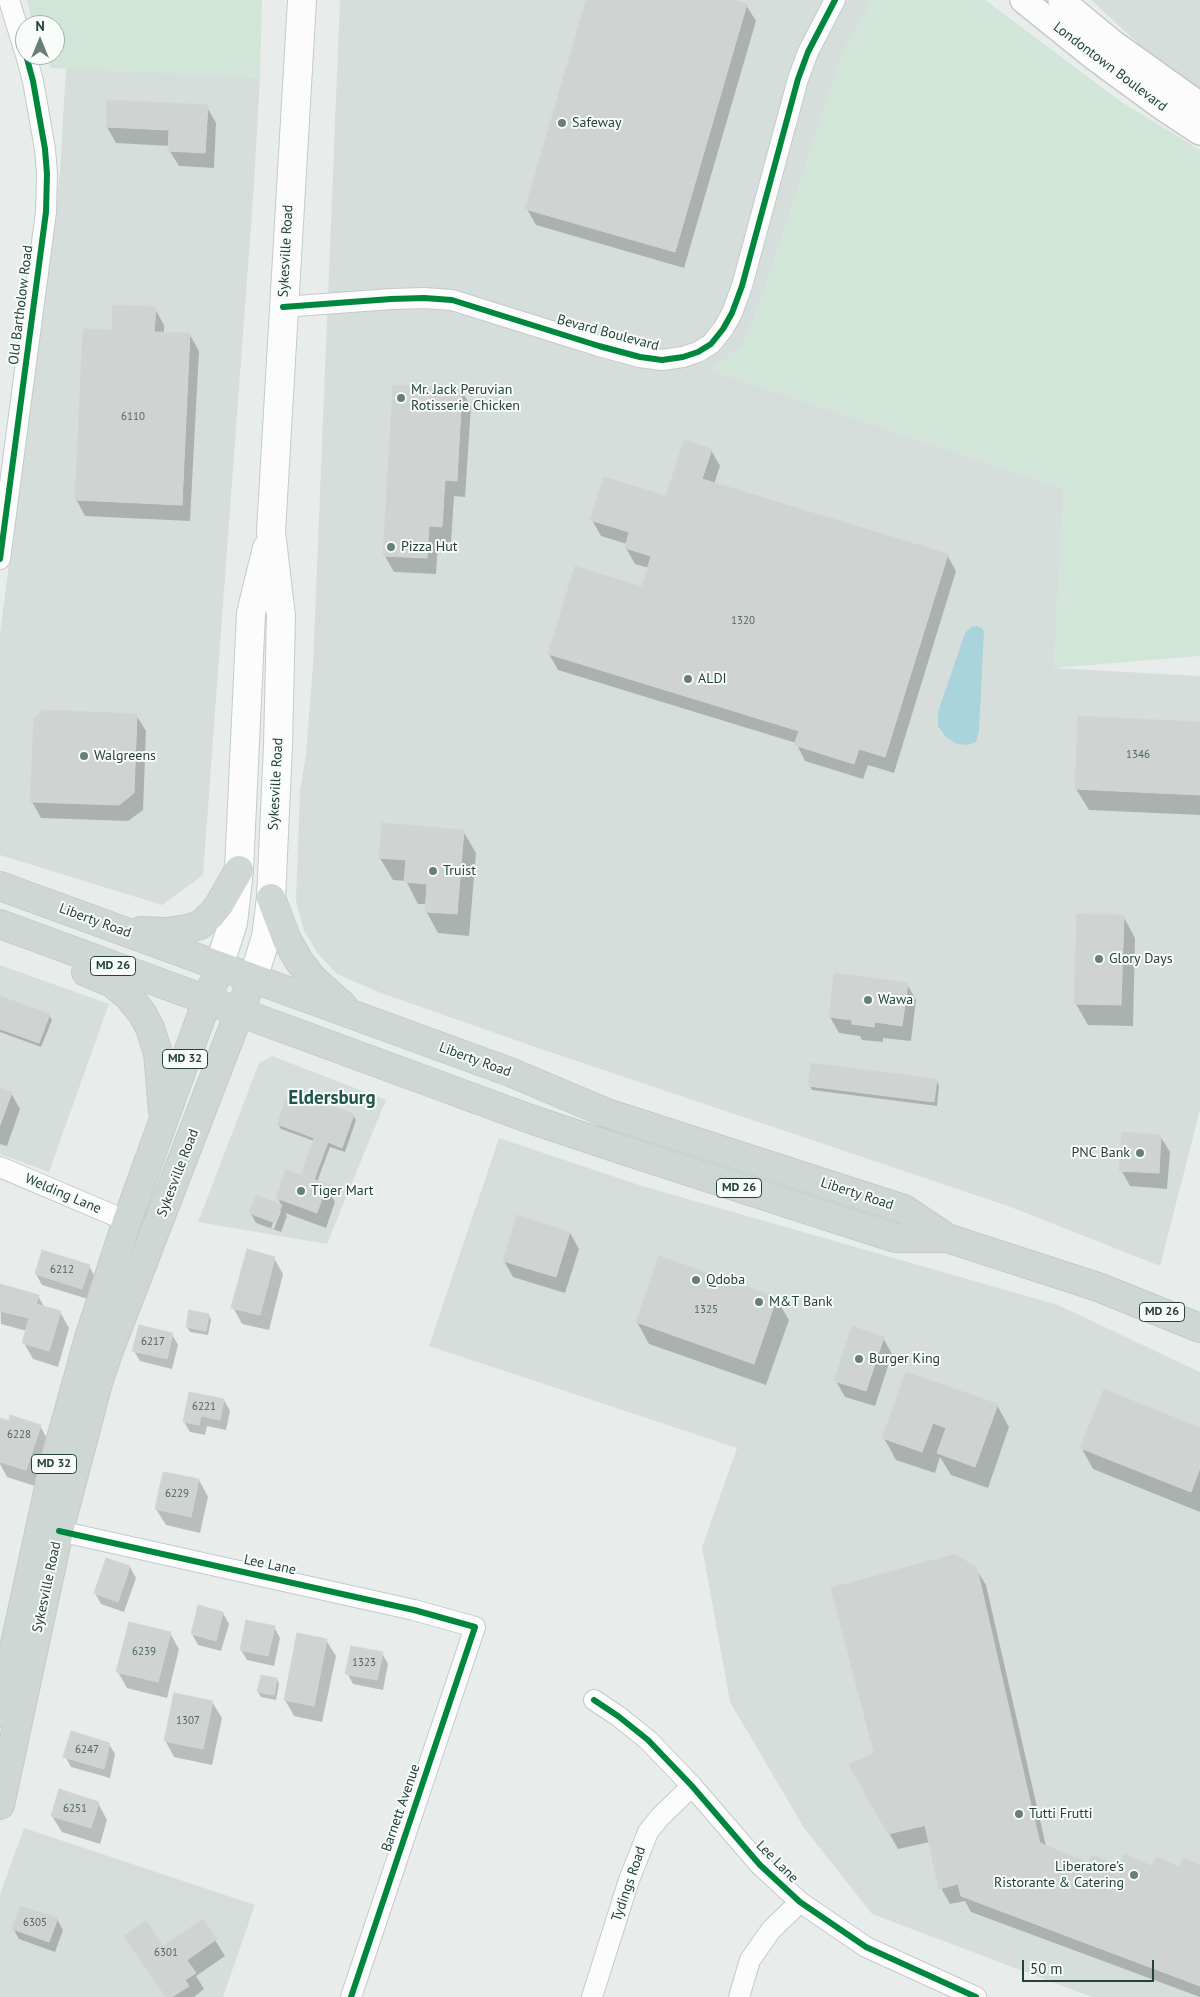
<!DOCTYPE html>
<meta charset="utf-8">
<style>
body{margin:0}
#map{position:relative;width:1200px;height:1997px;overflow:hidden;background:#e8edeb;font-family:"PT Sans",sans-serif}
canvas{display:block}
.north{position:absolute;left:15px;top:15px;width:50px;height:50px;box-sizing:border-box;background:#f7fbf9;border:1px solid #a3b1ad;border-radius:50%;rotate:0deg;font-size:14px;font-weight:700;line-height:20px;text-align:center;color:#24423a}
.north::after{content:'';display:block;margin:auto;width:18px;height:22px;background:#697e78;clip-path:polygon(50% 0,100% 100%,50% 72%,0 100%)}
.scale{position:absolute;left:1022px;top:1960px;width:132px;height:22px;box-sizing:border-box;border:2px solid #24423a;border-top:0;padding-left:6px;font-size:15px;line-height:18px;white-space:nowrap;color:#24423a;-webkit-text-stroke:4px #f7fbf9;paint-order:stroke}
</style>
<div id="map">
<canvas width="1200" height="1997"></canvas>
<div class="north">N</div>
<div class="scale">50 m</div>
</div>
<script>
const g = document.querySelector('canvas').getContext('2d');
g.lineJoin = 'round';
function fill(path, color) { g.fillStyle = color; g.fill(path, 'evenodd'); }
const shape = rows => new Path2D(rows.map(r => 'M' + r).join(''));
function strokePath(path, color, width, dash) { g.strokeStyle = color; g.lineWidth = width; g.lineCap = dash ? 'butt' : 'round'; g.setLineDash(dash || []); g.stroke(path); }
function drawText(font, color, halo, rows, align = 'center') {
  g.font = font + ' "PT Sans",sans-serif'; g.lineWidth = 4; g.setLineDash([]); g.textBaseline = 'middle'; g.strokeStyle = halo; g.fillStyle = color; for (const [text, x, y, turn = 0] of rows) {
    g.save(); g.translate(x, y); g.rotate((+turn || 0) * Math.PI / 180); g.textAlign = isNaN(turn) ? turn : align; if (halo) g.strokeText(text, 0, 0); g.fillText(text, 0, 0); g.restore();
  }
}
fill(shape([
 [340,0,873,0,844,49,764,293,744,344,712,370,1064,488,1054,668,1200,676,1200,1110,1160,1266,1008,1206,535,1047,381,993,337,974,318,954,304,931,296,901,300,791,306,754,313,665],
 [1091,0,1200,0,1200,88,1156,60],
 [66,67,260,78,254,185,203,875,162,905,0,855,0,633,60,173],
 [0,965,109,1004,49,1172,0,1154],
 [272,1056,386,1100,327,1244,198,1222,259,1063],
 [499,1138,639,1185,1058,1305,1200,1372,1200,1997,1092,1997,872,1914,804,1828,730,1702,702,1547,737,1448,429,1346],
 [24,1828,255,1905,223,1997,0,1997,0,1894]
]), '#d6dedb');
fill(shape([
 [27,0,262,0,260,78,51,68,44,55,55,55,55,25,33,25],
 [873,0,985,0,1120,101,1200,150,1200,656,1053,668,1064,488,712,370,744,344,764,293,844,48]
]), '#d1e6d8');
fill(shape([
 [977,626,982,628,984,632,979,731,976,742,967,745,957,744,946,737,938,726,938,712,965,633,971,627]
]), '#a9d4db');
fill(shape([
 [588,0,730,0,746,5,756,21,684,268,536,225,527,209],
 [207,107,216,123,214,168,179,166,169,150,169,146,116,143,107,127],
 [155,309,164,325,164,333,190,335,199,351,190,521,85,516,76,499,113,331],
 [461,390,471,406,465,497,454,496,451,543,438,542,436,574,394,572,385,556],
 [711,450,720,466,714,484,947,555,956,571,894,773,868,765,863,779,805,761,796,743,558,670,549,654,642,588,649,568,635,564,626,548,627,544,601,536,592,520,667,498],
 [136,715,146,731,143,810,128,821,41,818,32,802],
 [1200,723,1200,815,1089,810,1076,789],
 [463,831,476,853,469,936,438,933,426,911,427,904,418,904,406,881,393,880,380,858],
 [1123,916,1135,938,1133,1026,1088,1025,1076,1004],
 [907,984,916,1000,911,1041,883,1038,883,1042,862,1040,860,1036,839,1033,830,1017],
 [0,998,49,1015,52,1020,41,1047,0,1032],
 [936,1080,939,1085,937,1106,812,1090,810,1086],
 [0,1089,11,1093,20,1109,7,1146,0,1144],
 [353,1115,356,1120,345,1152,330,1147,317,1182,326,1185,335,1202,326,1228,285,1213,287,1216,281,1232,256,1223,250,1212,257,1196,282,1206,277,1197,302,1177,314,1141,281,1129,278,1124],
 [278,1211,281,1211,274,1229,271,1228],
 [1160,1136,1170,1152,1167,1189,1130,1186,1121,1170],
 [570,1233,579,1249,565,1293,513,1277,504,1261],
 [274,1258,283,1274,269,1330,242,1324,233,1307],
 [89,1266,95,1277,88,1299,42,1285,36,1274],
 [0,1286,38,1296,45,1308,60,1312,69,1328,58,1367,33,1359,24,1343,27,1331,1,1324],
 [776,1298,789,1320,766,1385,649,1344,637,1322],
 [209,1315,211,1320,208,1335,190,1332,187,1327],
 [172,1334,178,1345,172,1369,140,1361,134,1351],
 [883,1338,892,1354,875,1406,845,1397,836,1381],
 [907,1373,997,1405,1009,1427,988,1488,951,1475,940,1457,935,1473,896,1460,884,1438],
 [224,1400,230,1411,226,1430,207,1426,205,1435,190,1432,184,1422],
 [0,1419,9,1422,40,1426,49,1442,35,1486,7,1477,0,1464],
 [1200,1429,1200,1512,1093,1469,1081,1447],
 [199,1480,208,1497,200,1533,166,1525,156,1509],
 [130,1567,136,1578,124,1612,101,1604,95,1593],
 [976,1569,986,1585,1046,1846,1089,1864,1120,1868,1181,1869,1200,1867,1200,1997,971,1912,965,1901,950,1904,941,1888,930,1842,898,1849,851,1766,875,1753],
 [199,1607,223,1613,229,1624,221,1651,198,1645,192,1634],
 [274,1627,280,1638,274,1666,247,1660,241,1650],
 [170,1633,179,1649,167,1698,127,1688,118,1672],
 [326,1640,336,1656,322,1722,294,1716,285,1700],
 [382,1653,388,1664,383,1690,353,1684,347,1673],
 [277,1679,279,1684,276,1700,261,1697,258,1692],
 [212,1702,222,1718,212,1765,174,1757,165,1740],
 [109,1744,115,1754,110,1778,71,1767,65,1756],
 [98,1803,107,1820,100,1844,62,1832,52,1816],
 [57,1919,63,1930,55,1952,19,1939,13,1928],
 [203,1921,225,1956,196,1976,204,1989,194,1997,166,1997,126,1936,163,1948]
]), '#0003');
const building = shape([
 [586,0,735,0,747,4,675,252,525,209,586,0],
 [107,100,208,105,205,153,168,151,169,130,106,127,107,100],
 [113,305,156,307,154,332,190,333,182,505,75,500,83,329,112,330,113,305],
 [393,385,462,389,457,481,445,480,442,527,429,526,427,558,383,556,393,385],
 [684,440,712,449,702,479,948,554,885,757,859,749,854,764,794,745,799,731,548,654,575,566,642,587,651,556,625,548,629,532,590,520,604,477,666,496,684,440],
 [43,710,137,714,134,793,119,805,30,802,34,718,43,710],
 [1078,716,1200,722,1200,795,1075,789,1078,716],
 [382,823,464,830,457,914,425,912,427,884,404,882,406,860,379,858,382,823],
 [1077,914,1124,915,1121,1005,1074,1004,1077,914],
 [834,973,908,983,902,1026,875,1022,874,1027,852,1024,852,1020,829,1017,834,973],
 [0,996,50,1014,39,1043,0,1029,0,996],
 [811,1063,937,1079,934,1102,808,1086,811,1063],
 [0,1088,12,1092,0,1125,0,1088],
 [289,1091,354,1114,342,1148,328,1142,314,1180,301,1175,314,1138,277,1124,289,1091],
 [1122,1132,1161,1135,1159,1173,1119,1171,1122,1132],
 [286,1170,327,1184,317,1213,276,1198,286,1170],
 [256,1195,282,1205,275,1223,249,1213,256,1195],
 [517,1215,570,1232,556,1277,503,1261,517,1215],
 [247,1249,275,1257,260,1315,231,1308,247,1249],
 [42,1250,90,1265,82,1289,35,1274,42,1250],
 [659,1256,777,1297,754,1364,636,1322,659,1256],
 [0,1284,39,1295,36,1304,61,1311,49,1351,22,1343,29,1318,0,1311,0,1284],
 [189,1310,209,1314,206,1331,186,1327,189,1310],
 [139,1325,173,1333,167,1359,132,1351,139,1325],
 [852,1326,884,1337,866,1391,834,1381,852,1326],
 [906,1372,998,1404,975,1467,937,1453,946,1428,933,1423,922,1452,882,1438,906,1372],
 [1104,1389,1200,1428,1200,1468,1191,1492,1080,1448,1104,1389],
 [189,1392,224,1399,220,1420,201,1416,199,1425,183,1422,189,1392],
 [10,1415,41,1425,26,1470,0,1462,0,1418,9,1421,10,1415],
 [163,1472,199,1479,191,1517,155,1509,163,1472],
 [955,1554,977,1568,1030,1801,888,1834,849,1765,874,1753,831,1588,955,1554],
 [106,1558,130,1566,118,1602,94,1593,106,1558],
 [198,1605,223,1612,216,1641,191,1634,198,1605],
 [246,1620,275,1626,268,1656,240,1650,246,1620],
 [129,1622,171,1632,158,1682,116,1672,129,1622],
 [297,1633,327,1639,314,1706,284,1700,297,1633],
 [351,1646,383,1652,377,1680,345,1674,351,1646],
 [261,1675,277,1678,274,1695,257,1692,261,1675],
 [174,1693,213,1701,203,1749,164,1741,174,1693],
 [71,1731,110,1743,104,1769,63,1757,71,1731],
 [59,1789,99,1802,91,1828,51,1816,59,1789],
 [1030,1801,1040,1843,1088,1863,1092,1855,1119,1866,1124,1854,1152,1866,1156,1857,1180,1867,1183,1858,1200,1865,1200,1986,961,1896,958,1884,939,1889,925,1825,1030,1801],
 [20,1906,58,1918,49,1942,12,1929,20,1906],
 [203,1919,217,1939,187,1960,196,1973,185,1980,189,1986,172,1997,166,1997,124,1936,146,1921,163,1946,203,1919]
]);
fill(building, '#cfd4d2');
strokePath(building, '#d1d6d4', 1);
const minor = shape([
 [9,0,25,52],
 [283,307,391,299,424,298,452,300,599,346,640,357,662,360,683,357,698,352,711,344,723,329,732,313,742,286,798,79,808,52,835,0],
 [0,559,46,212,47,174,45,149,33,81,26,55],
 [0,1167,127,1221],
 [59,1531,414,1610,475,1627,351,1997],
 [594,1700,618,1716,648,1740,692,1786,760,1865,800,1902,866,1947,976,1997],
 [592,1997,629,1880,648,1832,660,1817,692,1786],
 [739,1997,750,1960,771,1930,800,1902]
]);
const tertiary = shape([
 [1023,0,1095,58,1162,107,1200,132],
 [1061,0,1113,43,1200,105]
]);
const secondary = shape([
 [219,966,233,923,239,870,251,613,267,548],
 [253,979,266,937,271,898,278,746,281,616,271,532,302,0]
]);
const primary = shape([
 [0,886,510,1072,607,1113,904,1209,947,1238,1098,1287,1200,1328],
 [271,898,287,940,299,961,313,979,343,1006],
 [0,924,533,1120,623,1150,895,1238,947,1238],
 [141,931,166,932,187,929,200,925,211,915,219,905,239,870],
 [86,972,112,983,129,997,142,1013,150,1028,158,1053,163,1111],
 [0,1713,54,1464,89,1338,127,1221,213,984],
 [0,1805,59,1531,98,1383,108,1353,246,995]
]);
strokePath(minor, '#c5cac8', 22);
strokePath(tertiary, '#c5cac8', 28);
strokePath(secondary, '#c3cbc8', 30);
strokePath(primary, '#c3ccc9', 30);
strokePath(minor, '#fcfcfc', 20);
strokePath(tertiary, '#fcfcfc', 25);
strokePath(secondary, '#fcfcfc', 28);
strokePath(primary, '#cfd7d5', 28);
strokePath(shape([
 [283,307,391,299,424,298,452,300,599,346,640,357,662,360,683,357,698,352,711,344,723,329,732,313,742,286,798,79,808,52,835,0],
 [0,559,46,212,47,174,45,149,33,81,26,55],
 [59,1531,414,1610,475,1627,351,1997],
 [594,1700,618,1716,648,1740,692,1786,760,1865,800,1902,866,1947,976,1997]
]), '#00873e', 6);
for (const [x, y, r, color] of [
 [562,123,5,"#697e78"],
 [401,398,5,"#697e78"],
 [391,547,5,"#697e78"],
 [688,679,5,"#697e78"],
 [84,756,5,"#697e78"],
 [433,871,5,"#697e78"],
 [1099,959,5,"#697e78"],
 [868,1000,5,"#697e78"],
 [1140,1153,5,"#697e78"],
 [301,1191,5,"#697e78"],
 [696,1280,5,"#697e78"],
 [759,1302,5,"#697e78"],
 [859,1359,5,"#697e78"],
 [1019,1814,5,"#697e78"],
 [1134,1875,5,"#697e78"]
]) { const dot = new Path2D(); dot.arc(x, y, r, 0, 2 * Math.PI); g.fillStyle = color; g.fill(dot); strokePath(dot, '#f7fbf9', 2); }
drawText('11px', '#506761', null, [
 ["6110",133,417],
 ["1320",743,621],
 ["1346",1138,755],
 ["6212",62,1270],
 ["1325",706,1310],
 ["6217",153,1342],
 ["6221",204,1407],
 ["6228",19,1435],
 ["6229",177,1494],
 ["6239",144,1652],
 ["1323",364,1663],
 ["1307",188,1721],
 ["6247",87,1750],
 ["6251",75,1809],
 ["6305",35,1923],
 ["6301",166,1953]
]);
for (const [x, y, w] of [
 [113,966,45],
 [185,1059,45],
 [739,1188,45],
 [1162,1312,45],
 [54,1464,45]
]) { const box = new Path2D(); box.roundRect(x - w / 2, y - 9.5, w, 19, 4); g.fillStyle = '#f7fbf9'; g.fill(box); strokePath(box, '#24423a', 1); }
drawText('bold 12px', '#24423a', null, [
 ["MD 26",113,966],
 ["MD 32",185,1059],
 ["MD 26",739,1188],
 ["MD 26",1162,1312],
 ["MD 32",54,1464]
]);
drawText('14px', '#24423a', '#f7fbf9', [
 ["Londontown Boulevard",1110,67,37],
 ["Sykesville Road",286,251,-87],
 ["Old Bartholow Road",21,305,-83],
 ["Bevard Boulevard",608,333,15],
 ["Sykesville Road",276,784,-87],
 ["Liberty Road",95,921,20],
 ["Liberty Road",475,1060,20],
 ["Sykesville Road",178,1173,-69],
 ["Welding Lane",63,1194,23],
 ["Liberty Road",857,1194,18],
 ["Lee Lane",270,1565,12],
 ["Sykesville Road",47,1587,-78],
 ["Barnett Avenue",401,1808,-71],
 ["Lee Lane",777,1862,45],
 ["Tydings Road",629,1884,-71]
]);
drawText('14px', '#24423a', '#f7fbf9', [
 ["Safeway",572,123],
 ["Mr. Jack Peruvian",411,390],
 ["Rotisserie Chicken",411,406],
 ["Pizza Hut",401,547],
 ["ALDI",698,679],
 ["Walgreens",94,756],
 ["Truist",443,871],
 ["Glory Days",1109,959],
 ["Wawa",878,1000],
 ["PNC Bank",1130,1153,"right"],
 ["Tiger Mart",311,1191],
 ["Qdoba",706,1280],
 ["M&T Bank",769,1302],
 ["Burger King",869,1359],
 ["Tutti Frutti",1029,1814],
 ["Liberatore’s",1124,1867,"right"],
 ["Ristorante & Catering",1124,1883,"right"]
], 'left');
drawText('bold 19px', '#1f5548', '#f7fbf9', [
 ["Eldersburg",332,1099]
]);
</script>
